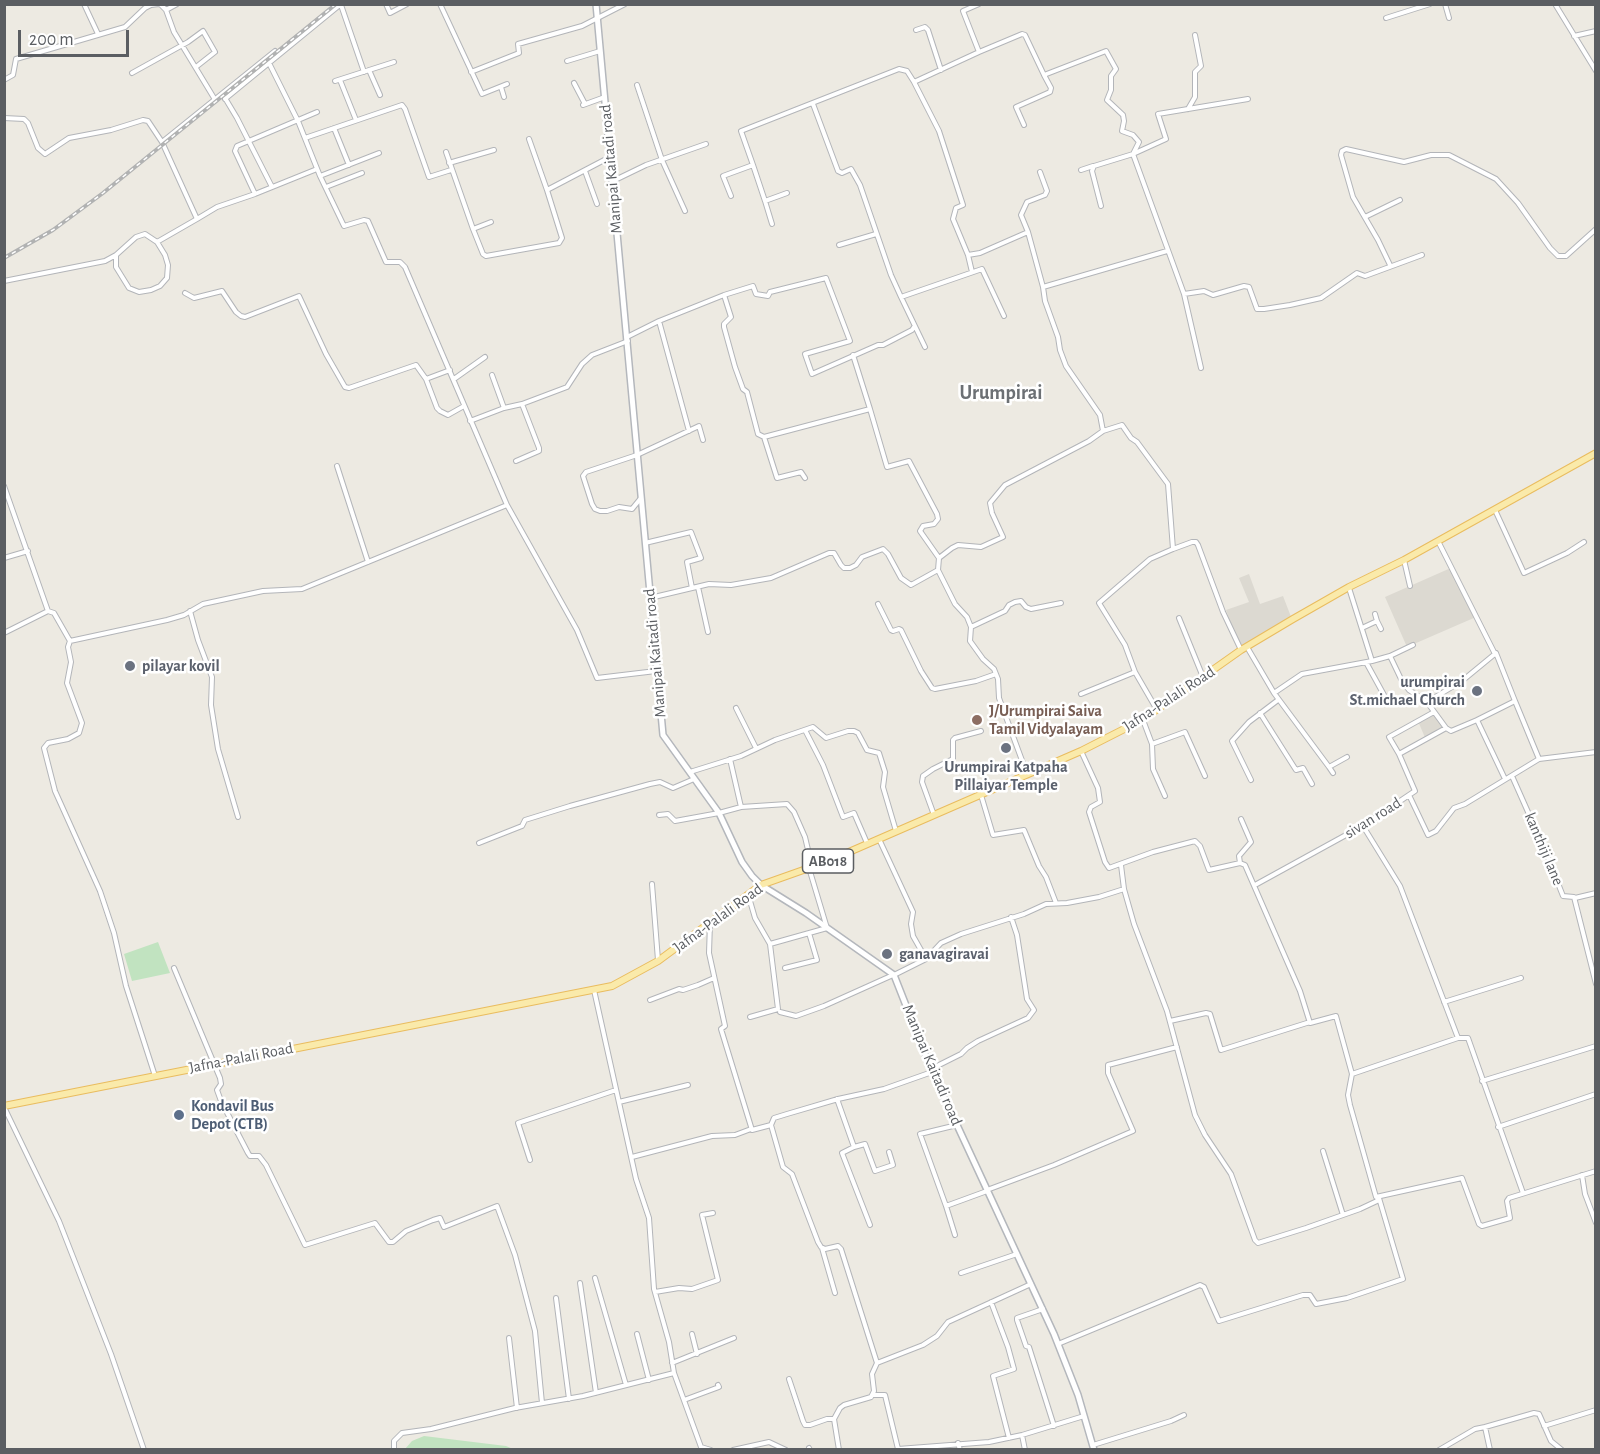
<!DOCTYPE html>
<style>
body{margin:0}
#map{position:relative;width:1600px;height:1454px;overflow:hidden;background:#edeae2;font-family:"Alegreya Sans",sans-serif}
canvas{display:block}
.frame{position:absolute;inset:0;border:6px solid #5b5e62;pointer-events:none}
.scale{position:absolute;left:18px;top:30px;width:111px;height:27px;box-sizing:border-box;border:3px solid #5b5e62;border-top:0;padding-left:8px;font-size:18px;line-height:21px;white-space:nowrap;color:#5b5e62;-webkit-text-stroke:4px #fff;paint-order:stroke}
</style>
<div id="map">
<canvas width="1600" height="1454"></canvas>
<div class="frame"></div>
<div class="scale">200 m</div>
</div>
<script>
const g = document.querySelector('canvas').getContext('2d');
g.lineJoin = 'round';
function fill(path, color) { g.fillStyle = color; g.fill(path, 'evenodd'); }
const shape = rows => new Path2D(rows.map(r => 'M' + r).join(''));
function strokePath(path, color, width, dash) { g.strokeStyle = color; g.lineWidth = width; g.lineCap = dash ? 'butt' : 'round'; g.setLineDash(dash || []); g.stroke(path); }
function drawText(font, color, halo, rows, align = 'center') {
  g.font = font + ' "Alegreya Sans",sans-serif'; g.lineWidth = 5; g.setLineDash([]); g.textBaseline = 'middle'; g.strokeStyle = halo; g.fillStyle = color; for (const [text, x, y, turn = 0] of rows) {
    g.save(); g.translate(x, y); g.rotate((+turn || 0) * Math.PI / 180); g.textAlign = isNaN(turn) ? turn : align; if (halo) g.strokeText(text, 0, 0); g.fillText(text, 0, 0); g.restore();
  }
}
fill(shape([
 [1453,567,1476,617,1407,647,1385,597],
 [1249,574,1260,604,1283,596,1293,622,1242,654,1226,610,1249,602,1239,578],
 [1434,712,1446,728,1426,740,1418,721]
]), '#dcd9d1');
fill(shape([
 [158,942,170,973,132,981,124,954],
 [424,1436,506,1446,513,1449,405,1449,412,1441]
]), '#c1e3c0');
const minor = shape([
 [84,4,98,34],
 [160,4,166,10,174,32,214,98],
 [386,4,390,13,407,4],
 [440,4,482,94,507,84],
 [1445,4,1449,18],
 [1555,4,1596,71],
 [341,5,364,72],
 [166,10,177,4],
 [1386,18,1430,4],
 [916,30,925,27,928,30,941,70],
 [1574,36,1596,31],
 [979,52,1022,34,1025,35,1044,75],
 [567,61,600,51],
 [269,63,298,121,320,176,344,226,364,220,368,221,386,262,400,262,405,267,507,505],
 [369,70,380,95],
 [471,72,519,53,518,44,582,26,625,4],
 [132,73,188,42,203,31,215,52,196,67],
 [4,80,13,75,16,59,125,27,145,8,151,5,159,4],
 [340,80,356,120],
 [335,81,394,62],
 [914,82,939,131,963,205,956,208,953,219,968,255,980,253,1028,232,1043,287],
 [574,83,585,104],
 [637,85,662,160,685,211],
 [501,87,504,97],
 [225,98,237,118,272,187],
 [225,99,341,4],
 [813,104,838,171,842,173,851,169,860,185,891,275,901,297,982,269,1004,316],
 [583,105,605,97],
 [1188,109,1195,97,1195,72,1201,66,1195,35],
 [4,118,24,119,28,123,38,148,45,154,69,138,111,130,143,120,148,121,162,142],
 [1024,125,1016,107,1050,92,1051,88,1044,75,1106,51,1116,69,1111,76,1111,90,1107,100,1123,115,1124,121,1122,131,1133,135,1139,142,1133,154,1184,294,1201,368],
 [334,128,349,165],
 [305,138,402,105,405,109,429,177,451,170],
 [529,139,547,190],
 [446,152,473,229,483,254,486,256,559,243,562,238,547,190,610,157],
 [449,163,494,150],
 [753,165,765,201,787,193],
 [1081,170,1093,166],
 [585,171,597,204],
 [320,176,379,153],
 [613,181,646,165,706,144],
 [326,187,362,173],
 [255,194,317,169],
 [731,196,723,176,753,165,741,131,899,69,907,71,914,82,979,52,963,11,979,4],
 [765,201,772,224],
 [1101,206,1092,171,1094,166,1133,154,1166,139,1158,114,1248,99],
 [1365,217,1400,200],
 [197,219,217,207,255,194,235,151,237,146,317,112],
 [473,229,491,222],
 [1028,232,1021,215,1027,202,1045,195,1047,191,1040,172],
 [839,245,876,234],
 [116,255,116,267,129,288,139,292,151,290,160,286,167,278,168,265,165,255,157,242],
 [968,255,972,272],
 [1390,265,1378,240,1353,197,1341,155,1342,151,1346,149,1404,162,1431,155,1449,155,1496,179,1518,203,1550,248,1558,256,1566,256,1596,229],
 [4,281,105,261,116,255,136,237,145,234,157,242,197,219,162,142,275,51],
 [185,293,194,298,222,291,236,312,241,316,245,317,299,296,326,354,345,387,349,388,416,365,426,379,437,408,440,411,448,415,464,406],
 [1184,294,1204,291,1213,295,1244,286,1249,287,1257,309,1264,309,1290,305,1321,298,1357,273,1365,276,1422,255],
 [724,295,731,317,724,324,724,327,735,367,743,389,747,392,758,434,764,437,870,409,853,355],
 [901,297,925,347],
 [659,321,724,295,753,286,756,294,768,296,770,292,826,278,850,341,805,354,812,374,878,345,883,345,912,330,914,327],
 [627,337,659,321,689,431],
 [492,375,504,408],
 [426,379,450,370],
 [454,379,485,357],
 [870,409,887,467,909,461,937,514,938,519,934,524,923,526,920,531,939,558],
 [470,421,504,408,522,404,567,387,582,364,592,355,628,341],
 [1103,431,1100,415,1066,366,1060,350,1058,337,1045,301,1043,287,1167,251],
 [764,437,777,478,801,472,805,478],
 [516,461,539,451,539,448,522,404],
 [337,466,368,562],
 [4,486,48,611,54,613,70,641,68,647,71,662,67,683,82,723,79,733,68,739,48,743,44,748,55,791,100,891,114,933,126,986,155,1076],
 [641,498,632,509,619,507,607,511,600,511,595,509,592,504,583,476,586,472,637,455,699,426,703,440],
 [1495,510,1524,573,1567,553,1584,542],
 [1438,541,1495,654],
 [645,543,691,532,701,558,687,562,692,588],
 [4,558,28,551],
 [1404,560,1410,586],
 [698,587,708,632],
 [650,598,709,584,731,585,771,578,829,553,834,553,841,565,844,568,850,568,856,565,862,557,883,549,888,554,901,578,911,585,938,570],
 [878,604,891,630,893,631,899,629,901,630,921,671,932,688,935,689,976,681,996,674],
 [190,611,198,640,212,677,211,705,218,749,238,817],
 [1375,614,1377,621],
 [1179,618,1203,677],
 [971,627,1005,611,1009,605,1015,602,1021,601,1026,607,1031,609,1061,603],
 [1362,628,1377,621,1381,629],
 [4,633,48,611],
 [70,641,167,620,184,615,203,604,263,591,302,589,507,505,577,630,597,678,656,671],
 [1247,647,1274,693,1302,674,1372,661,1349,588],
 [1390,656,1413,645],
 [1372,661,1390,656,1401,679,1409,690,1427,702,1446,728,1451,731,1477,720,1505,779],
 [1367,664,1384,695],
 [1274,693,1329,767,1347,757],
 [1081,694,1135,672],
 [1515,701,1539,759],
 [1427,702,1462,681,1496,653,1515,701,1477,720],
 [736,708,756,748],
 [1157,710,1135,672,1125,645,1099,603,1150,559,1173,549],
 [1260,713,1296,770,1303,768,1312,784],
 [1143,720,1152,744,1153,769,1165,796],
 [805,730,823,765,843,817,854,813,867,843],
 [1152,744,1185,732,1205,776],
 [1081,751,1098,788,1100,802,1091,807,1089,812,1105,862,1109,868,1153,852,1195,841,1200,846,1209,870,1240,863,1245,865,1300,991,1310,1023,1336,1016,1352,1074,1348,1095,1350,1105,1376,1197,1462,1178,1479,1224,1482,1226,1510,1218,1507,1201,1509,1198,1596,1171],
 [1399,754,1389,737,1434,712],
 [730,759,741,807],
 [1329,767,1333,773],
 [690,772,741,756,775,740,813,727,826,738,848,731,854,731,858,733,867,750,879,753,885,772,883,787,896,831],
 [1027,774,999,698,998,679,994,669,983,659,970,641,971,627,967,617,955,604,938,570,939,558,952,548,958,545,981,547,1003,537,992,513,990,503,1005,485,1089,441,1103,431,1122,425,1131,438,1137,442,1168,484,1173,549,1192,542,1196,542,1198,545,1223,612,1241,650],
 [1512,776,1544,848,1563,896,1574,897,1596,984],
 [1251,780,1232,741,1249,722,1278,700],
 [981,795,993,835,1024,830,1039,866,1046,877,1056,903],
 [1409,795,1415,791,1399,754,1446,728],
 [659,815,668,814,675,821,719,813,741,807,787,804,794,812,805,837,812,867],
 [934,815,922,782,923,776,933,769,953,759,953,740,955,738,981,731],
 [1363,826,1400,886,1458,1038,1468,1038,1523,1193],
 [879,839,913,912,911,924,913,936,926,959],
 [479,843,522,826,525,820,570,806,650,784,660,782,673,788,694,779],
 [1240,863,1239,856,1251,842,1241,819],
 [1121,865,1124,889,1134,924,1167,1011,1195,1115,1205,1135,1231,1174,1255,1240,1258,1243,1306,1228,1360,1209,1377,1201,1378,1197],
 [652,884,658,960],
 [1255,885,1366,824,1409,795,1428,835,1436,831,1454,808,1465,804,1539,759,1596,752],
 [748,894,755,918,770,944,778,1009,750,1017],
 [1575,898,1596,893],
 [710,923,709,953,725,1026,721,1029,752,1130,771,1125,774,1118,787,1114,838,1099,884,1089,932,1072],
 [770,944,827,928,809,868],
 [174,968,220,1078,221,1084,217,1090,221,1101,248,1153,250,1156,259,1156,266,1165,305,1245,375,1223,389,1242,393,1242,406,1231,433,1220,440,1218,444,1227,497,1206,515,1255,535,1331,542,1403],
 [785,968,817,960,809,933],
 [894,975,926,959,941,943,961,934,1024,914,1046,904,1067,903,1099,897,1124,889],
 [594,990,636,1179,649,1218,654,1289,669,1342,674,1373,701,1447,711,1450],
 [650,1000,679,989,683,990,698,985,714,978],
 [1444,1002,1521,978],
 [780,1012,796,1016,824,1006,893,975],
 [1170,1021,1206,1013,1210,1014,1221,1050,1310,1022],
 [931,1069,961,1054,967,1048,978,1041,1028,1018,1034,1010,1027,999,1017,935,1011,917],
 [1352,1074,1458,1038],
 [1482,1081,1596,1046],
 [837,1099,854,1147,842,1153,870,1225],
 [619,1102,688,1085],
 [4,1107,59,1221,111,1354,144,1450],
 [771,1125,783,1167,792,1174,818,1242,821,1247,825,1249,838,1246,841,1249,877,1363,923,1345,937,1336,948,1322,1031,1284],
 [1498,1127,1596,1094],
 [854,1147,865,1144,875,1171,893,1165,889,1152],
 [1323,1151,1343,1215],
 [632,1157,712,1136,735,1135,751,1129],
 [530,1160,518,1123,616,1090],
 [1582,1175,1585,1194,1596,1223],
 [987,1190,1054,1165,1133,1131,1108,1073,1108,1065,1177,1047],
 [946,1206,920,1134,957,1125],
 [955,1235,946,1206,987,1191],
 [822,1248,835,1293],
 [961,1273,1017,1254],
 [595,1278,626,1385],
 [580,1283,596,1393],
 [655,1292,679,1288,692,1289,718,1280,702,1215,713,1213],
 [556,1298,569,1399],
 [991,1302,1008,1347,1014,1369,993,1376,1009,1438],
 [1043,1309,1017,1318,1017,1320,1026,1346,1029,1347,1054,1426],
 [637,1334,649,1380],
 [692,1334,697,1354],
 [509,1338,517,1408],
 [1058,1344,1200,1285,1204,1287,1219,1321,1303,1295,1310,1295,1316,1304,1347,1298,1403,1279,1379,1198],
 [672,1363,734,1338],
 [789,1379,803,1421,805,1425,810,1425,827,1419,834,1419,840,1408,844,1405,871,1397,874,1391,872,1374,877,1363],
 [873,1395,885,1395,898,1449],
 [684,1400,719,1387,718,1385],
 [834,1419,839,1450],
 [1544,1426,1596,1410],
 [1022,1435,1025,1450],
 [958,1443,960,1450],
 [1093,1445,1171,1421,1184,1415],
 [809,1448,810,1450],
 [898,1449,989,1442,1022,1435,1084,1416],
 [394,1450,394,1441,402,1433,431,1429,515,1408,583,1396,674,1373],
 [733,1450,769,1442,786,1450],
 [1439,1450,1475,1429,1485,1427],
 [1490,1450,1485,1427,1534,1413,1539,1414,1551,1441,1562,1450]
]);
const secondary = shape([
 [596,4,663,735,719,813,742,862,752,876,761,885,806,913,894,975,931,1069,1054,1334,1078,1395,1094,1450]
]);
const primary = shape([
 [4,1106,612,986,658,961,761,885,826,862,1081,751,1142,720,1241,650,1293,619,1349,587,1404,560,1596,453]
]);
strokePath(minor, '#b3b5b9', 6);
strokePath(secondary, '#b4b7bc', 8);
strokePath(primary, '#e9bc5f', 8);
strokePath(minor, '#fff', 4);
strokePath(secondary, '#fff', 5);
strokePath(primary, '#faeaaa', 6);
const rail = shape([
 [4,258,53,230,103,193,336,4]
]);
strokePath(rail, '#b1b2b2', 4);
strokePath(rail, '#fff', 1.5, [4.5]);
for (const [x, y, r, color] of [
 [130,666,6,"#6b7280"],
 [1477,691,6,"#6b7280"],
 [977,720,6,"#8d6e63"],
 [1006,748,6,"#6b7280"],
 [887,954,6,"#6b7280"],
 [179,1115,6,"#5c6f8a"]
]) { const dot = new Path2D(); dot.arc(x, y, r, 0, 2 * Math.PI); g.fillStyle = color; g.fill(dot); strokePath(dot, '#fff', 2); }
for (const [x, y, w] of [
 [828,861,51]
]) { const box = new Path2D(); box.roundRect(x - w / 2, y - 12, w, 24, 4.5); g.fillStyle = '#fff'; g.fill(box); strokePath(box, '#5b5e62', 1.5); }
drawText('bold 15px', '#5b5e62', null, [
 ["AB018",828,861]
]);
drawText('16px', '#5b5e62', '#fff', [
 ["Manipai Kaitadi road",611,169,-95],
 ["Manipai Kaitadi road",655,653,-95],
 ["Jafna-Palali Road",1169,699,-33],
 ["sivan road",1373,818,-32],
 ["kanthiji lane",1544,849,67],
 ["Jafna-Palali Road",718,918,-36],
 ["Jafna-Palali Road",241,1058,-11],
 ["Manipai Kaitadi road",932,1065,67]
]);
drawText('bold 16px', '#5b616d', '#fff', [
 ["pilayar kovil",142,666],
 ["urumpirai",1465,682,"right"],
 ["St.michael Church",1465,700,"right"],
 ["Urumpirai Katpaha",1006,767,"center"],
 ["Pillaiyar Temple",1006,785,"center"],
 ["ganavagiravai",899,954]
], 'left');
drawText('bold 16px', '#785e54', '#fff', [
 ["J/Urumpirai Saiva",989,711],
 ["Tamil Vidyalayam",989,729]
], 'left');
drawText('bold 16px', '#4e5e75', '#fff', [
 ["Kondavil Bus",191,1106],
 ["Depot (CTB)",191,1124]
], 'left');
drawText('bold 20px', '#6c7074', '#fff', [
 ["Urumpirai",1001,393]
]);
</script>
